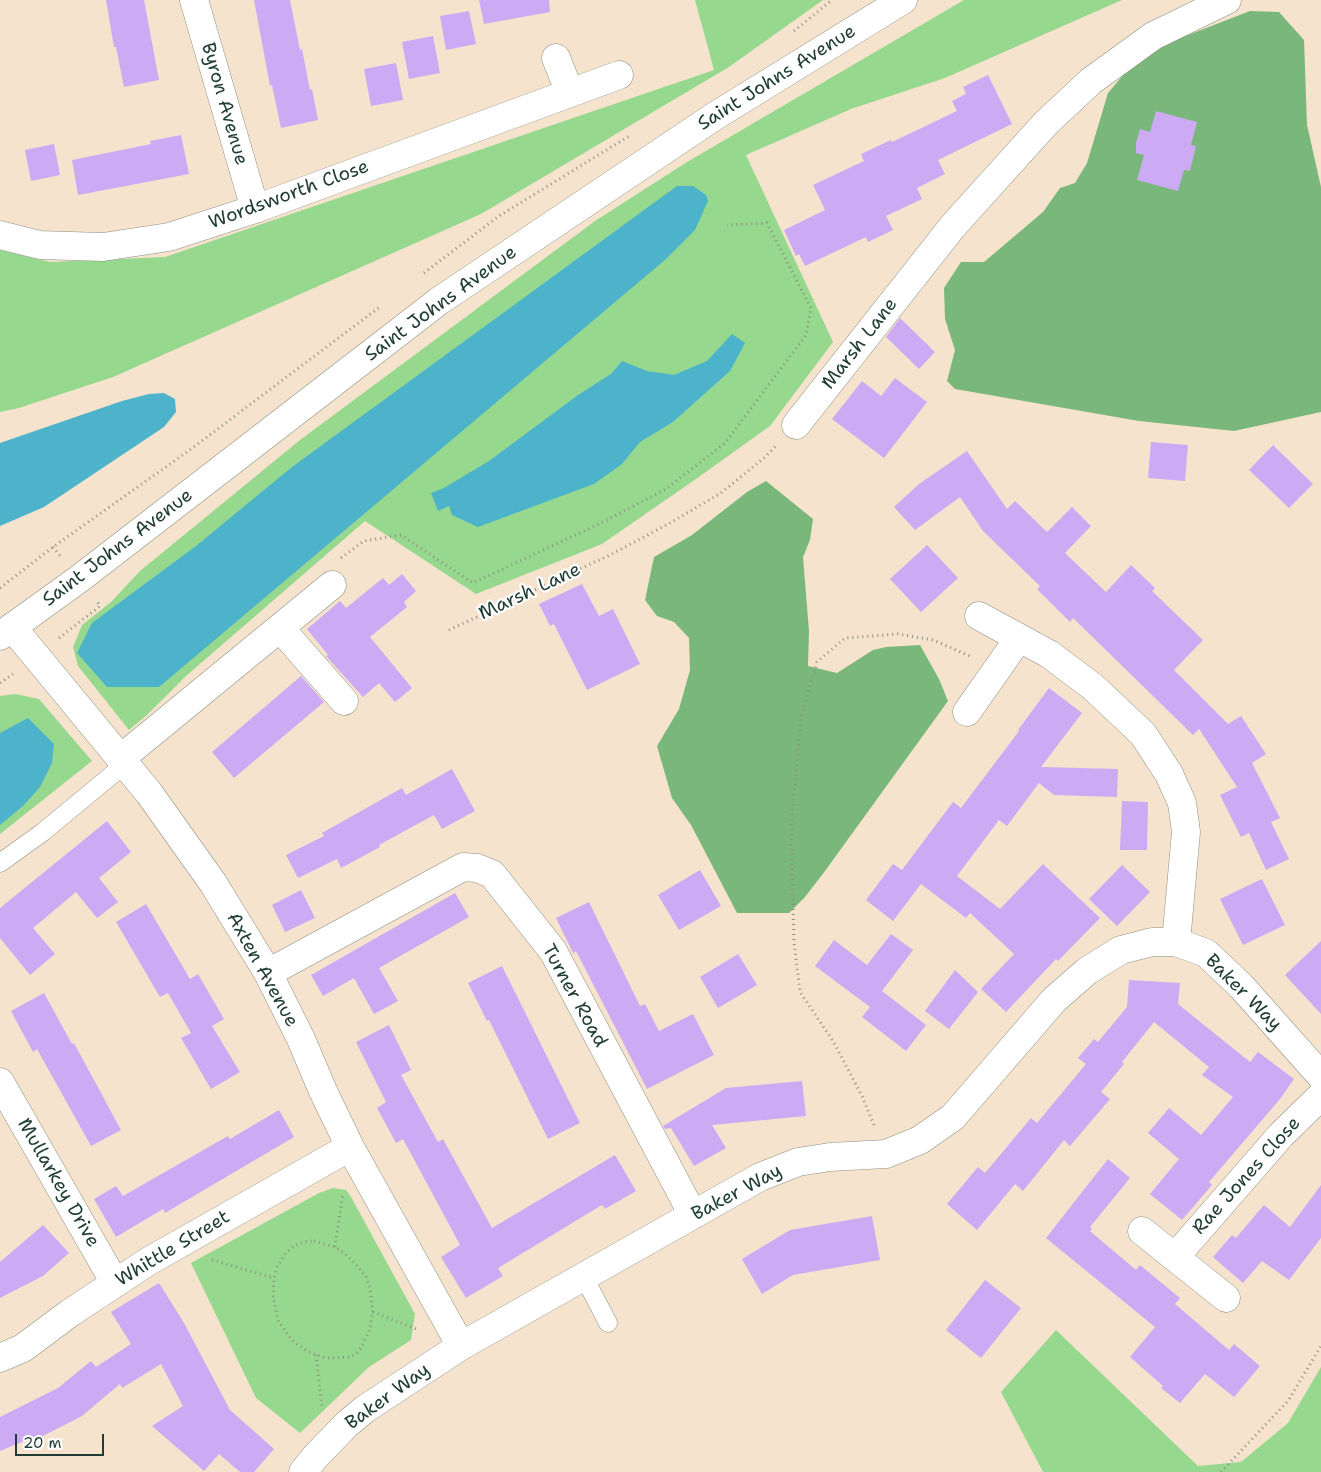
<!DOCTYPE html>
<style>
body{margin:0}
#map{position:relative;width:1321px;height:1472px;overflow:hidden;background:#f6e3cd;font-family:"Shantell Sans",sans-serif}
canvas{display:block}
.scale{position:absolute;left:15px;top:1434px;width:89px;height:22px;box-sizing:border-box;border:2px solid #1f3d34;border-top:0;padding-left:6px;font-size:15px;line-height:18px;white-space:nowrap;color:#1f3d34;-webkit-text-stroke:4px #fff;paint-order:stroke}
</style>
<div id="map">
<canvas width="1321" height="1472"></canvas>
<div class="scale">20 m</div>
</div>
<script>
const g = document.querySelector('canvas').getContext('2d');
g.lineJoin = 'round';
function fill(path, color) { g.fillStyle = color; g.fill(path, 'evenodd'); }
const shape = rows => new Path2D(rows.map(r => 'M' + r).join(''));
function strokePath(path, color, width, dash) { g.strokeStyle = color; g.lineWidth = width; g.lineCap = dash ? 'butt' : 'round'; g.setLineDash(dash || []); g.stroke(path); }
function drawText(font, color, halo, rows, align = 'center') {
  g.font = font + ' "Shantell Sans",sans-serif'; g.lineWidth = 4.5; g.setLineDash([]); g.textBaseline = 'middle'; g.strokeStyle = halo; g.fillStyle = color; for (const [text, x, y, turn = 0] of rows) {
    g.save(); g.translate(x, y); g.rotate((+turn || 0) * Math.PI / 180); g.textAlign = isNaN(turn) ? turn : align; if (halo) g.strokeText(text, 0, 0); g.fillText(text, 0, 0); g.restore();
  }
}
fill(shape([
 [695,0,823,0,729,67,481,214,113,377,19,408,0,412,0,250,50,262,165,257,714,70],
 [964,0,1122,0,945,78,851,109,746,155,833,342,770,426,696,479,602,544,476,594,365,521,186,676,147,715,129,730,78,666,73,647,82,625,111,602,140,571,300,440,595,221,687,162],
 [15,694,39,699,92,761,0,834,0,696],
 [333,1188,346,1190,351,1197,415,1314,411,1340,369,1367,300,1433,256,1398,191,1263,319,1193],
 [1056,1330,1198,1466,1241,1462,1288,1423,1321,1367,1321,1472,1043,1472,1001,1392]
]), '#97d88f');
fill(shape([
 [1250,11,1279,12,1304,40,1307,125,1321,187,1321,412,1234,431,1139,421,955,389,947,381,955,350,945,319,944,288,961,262,984,262,1043,212,1060,188,1075,183,1087,163,1108,93,1135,61,1170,42],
 [766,481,813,519,810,540,803,557,809,631,808,666,837,673,873,650,886,647,920,645,939,679,948,701,825,871,805,897,789,913,737,913,691,825,672,798,657,746,679,709,690,670,689,638,674,622,657,616,645,600,654,557,692,535,747,492]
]), '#79b87a');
fill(shape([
 [677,186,693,186,706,195,708,201,695,230,666,259,159,687,107,687,77,653,92,623,196,546,292,467],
 [732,334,745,343,730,371,673,422,640,442,622,464,594,484,478,527,452,515,449,506,438,511,431,493,442,489,489,461,578,395,611,374,622,361,647,371,674,375,707,361],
 [164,393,175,399,176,412,164,427,44,507,0,526,0,443,122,401,149,394],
 [28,718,54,744,52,763,40,787,23,806,0,825,0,733]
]), '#4cb3ca');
fill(shape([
 [106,0,144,0,159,80,124,87,116,47,114,47],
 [254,0,290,0,300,50,302,49,310,90,312,89,318,120,281,128,272,85,270,86],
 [479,0,549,0,550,12,484,24],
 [469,11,476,44,446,50,440,16],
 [433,36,440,73,409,79,402,42],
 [396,63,403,100,371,106,364,69],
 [988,75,1012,124,938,160,945,174,917,188,922,199,886,216,893,230,868,242,866,237,805,266,799,254,796,256,784,230,825,210,813,185,864,161,861,154,891,140,892,142,957,111,952,101,966,94,963,87],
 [1156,111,1197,122,1191,145,1196,146,1190,171,1184,170,1178,191,1137,180,1144,155,1136,153,1136,143,1140,129,1150,132],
 [181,135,189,174,78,195,72,160,151,144,150,141],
 [54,144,60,175,31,181,25,150],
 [900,318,935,352,919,369,886,337],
 [895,378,927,402,884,458,832,419,862,381,881,396],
 [1151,442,1188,445,1185,481,1148,478],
 [1273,445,1313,484,1289,508,1249,470],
 [967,451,1007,509,1015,501,1047,532,1072,507,1091,526,1065,553,1106,592,1131,565,1155,588,1152,591,1203,640,1174,670,1228,724,1241,716,1266,754,1252,763,1280,818,1271,822,1289,859,1266,870,1249,833,1241,837,1220,795,1237,787,1199,729,1193,735,1073,618,1070,622,1037,589,1040,586,983,531,960,497,915,530,894,507,919,484],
 [927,545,958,578,921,612,890,579],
 [402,574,416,591,404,602,407,607,370,637,412,688,395,702,379,683,363,697,326,656,328,655,307,629,340,601,346,608,383,578,389,585],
 [582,584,599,616,613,609,640,664,587,690,554,624,550,626,539,604],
 [301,676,324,702,234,778,212,752],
 [1049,688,1082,713,1041,767,1118,769,1117,797,1054,795,1039,783,1007,826,999,820,957,876,1000,909,1043,864,1100,918,1058,961,1056,959,1006,1012,981,989,1014,954,970,913,966,918,921,884,893,921,866,900,893,864,902,870,953,802,961,808,1019,731,1018,730],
 [452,769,475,811,442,829,434,815,379,845,380,847,341,868,337,859,298,878,286,855,324,836,322,833,402,788,406,795],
 [1122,801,1148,802,1147,850,1120,850],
 [107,821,131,852,99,878,118,902,97,918,76,892,51,913,33,928,55,954,30,975,0,938,0,908],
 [1122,865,1150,892,1117,926,1089,899],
 [700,870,721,906,679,930,658,895],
 [1262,879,1285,925,1243,945,1220,899],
 [301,890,315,918,285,932,272,905],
 [455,893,469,917,379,968,398,1001,374,1014,354,978,323,996,311,975],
 [589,902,640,1006,645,1004,659,1031,693,1014,714,1055,647,1089,576,951,573,953,556,918],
 [146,904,190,979,198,974,224,1019,212,1026,240,1072,211,1089,181,1038,191,1033,168,993,160,997,116,922],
 [891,934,913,950,882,991,926,1025,906,1051,862,1017,870,1007,815,966,834,940,867,965],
 [1321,941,1321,1014,1285,975],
 [738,954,757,985,718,1008,700,977],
 [502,966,580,1123,548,1139,489,1020,487,1021,468,983],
 [955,970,978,992,949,1029,925,1011],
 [1129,980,1180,983,1178,1004,1250,1062,1258,1052,1294,1079,1280,1099,1209,1182,1212,1185,1182,1220,1150,1194,1179,1159,1148,1133,1169,1108,1201,1135,1233,1097,1202,1075,1209,1067,1154,1022,1122,1062,1124,1064,1101,1092,1110,1099,1070,1146,1064,1140,1023,1191,1015,1184,977,1230,947,1204,978,1167,985,1173,1031,1118,1037,1123,1086,1064,1078,1058,1094,1039,1098,1042,1127,1007],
 [44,993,72,1044,74,1043,121,1130,91,1146,37,1049,33,1052,11,1011],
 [389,1025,411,1070,401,1075,438,1142,443,1139,492,1228,615,1155,636,1191,605,1209,602,1205,498,1268,503,1276,466,1298,441,1257,460,1245,403,1139,396,1143,377,1108,386,1102,356,1042],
 [802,1081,806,1116,712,1125,726,1148,694,1166,671,1128,665,1129,663,1126,726,1088],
 [279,1110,294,1137,165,1213,163,1209,116,1237,94,1199,116,1186,123,1196,228,1136,230,1139],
 [1108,1159,1130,1178,1090,1227,1092,1229,1090,1231,1136,1270,1140,1265,1180,1298,1175,1304,1229,1350,1234,1344,1260,1366,1234,1397,1205,1374,1180,1403,1161,1388,1163,1386,1130,1357,1155,1327,1046,1238],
 [1321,1185,1321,1238,1289,1280,1262,1261,1243,1283,1213,1257,1232,1235,1236,1238,1264,1205,1290,1227],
 [872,1216,880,1260,793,1275,762,1294,742,1259,790,1230],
 [43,1225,69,1253,43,1276,0,1298,0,1262],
 [985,1280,1021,1308,981,1358,946,1330],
 [159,1283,184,1323,230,1410,274,1449,254,1472,240,1472,219,1454,204,1471,152,1426,183,1406,161,1364,122,1388,120,1384,82,1416,37,1439,36,1436,0,1451,0,1417,58,1388,91,1361,96,1367,131,1344,111,1312]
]), '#ccaaf4');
const lane = shape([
 [0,863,43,832,125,764],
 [584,1277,608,1323]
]);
const street = shape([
 [194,0,255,209],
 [556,58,570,93],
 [0,235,40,245,103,247,169,237,255,209,619,75],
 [796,425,953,226,1046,123,1091,81,1153,36,1227,0],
 [979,616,1049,654,1093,687,1143,734,1169,774,1182,803,1186,832,1176,942],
 [12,627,149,793,213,883,268,973,301,1039,323,1091,350,1147,461,1346],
 [280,628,344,701],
 [967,712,1019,638],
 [120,759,332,585],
 [268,973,463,867,477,868,492,874,553,951,693,1215],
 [0,1082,115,1283],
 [1142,1231,1226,1298],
 [1175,1257,1281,1135,1321,1096],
 [0,1358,23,1348,70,1313,149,1261,350,1147],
 [303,1472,315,1457,347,1424,365,1409,461,1346,760,1177,798,1162,830,1157,886,1154,920,1140,953,1117,1054,1000,1087,971,1121,950,1152,942,1176,942,1206,953,1241,986,1321,1076]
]);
const highway = shape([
 [0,636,79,579,439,301,715,116,903,0]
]);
strokePath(lane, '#8a9080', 19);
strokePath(street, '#8a9080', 29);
strokePath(highway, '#8a9080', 29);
strokePath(shape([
 [794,31,832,0],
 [424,273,499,216,631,135],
 [53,547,61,557],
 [341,558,364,541,401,535,473,583,605,521,666,489,725,443,806,335,811,308,767,223,727,225],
 [0,588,53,547,187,452,381,306],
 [449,630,612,554,670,523,721,493,764,458,777,445],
 [59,638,100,606,96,600],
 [0,683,13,674],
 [874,1125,862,1096,833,1041,800,992,794,942,791,828,801,718,817,662,845,638,898,634,933,640,972,657],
 [314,1241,335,1247,344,1253,355,1263,366,1277,370,1289,373,1312,369,1332,360,1349,356,1354,350,1357,325,1358,307,1351,291,1339,278,1320,273,1295,274,1278,277,1267,285,1254,294,1246,303,1242,314,1241],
 [335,1247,343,1193],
 [212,1260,274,1278],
 [373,1312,419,1330],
 [316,1355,322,1407],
 [1221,1472,1288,1401,1321,1346]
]), '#8a9080', 3, [1, 4]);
strokePath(lane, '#fff', 18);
strokePath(street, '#fff', 28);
strokePath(highway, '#fff', 28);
drawText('19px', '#1f3d34', '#fff', [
 ["Saint Johns Avenue",777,78,-32],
 ["Byron Avenue",224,104,74],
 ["Wordsworth Close",289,195,-20],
 ["Saint Johns Avenue",441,304,-36],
 ["Marsh Lane",860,344,-52],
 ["Saint Johns Avenue",118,548,-37],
 ["Marsh Lane",530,592,-25],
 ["Axten Avenue",262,970,61],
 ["Baker Way",1243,993,45],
 ["Turner Road",574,996,61],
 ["Rae Jones Close",1247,1176,-48],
 ["Mullarkey Drive",58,1183,60],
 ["Baker Way",737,1193,-28],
 ["Whittle Street",173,1249,-31],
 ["Baker Way",388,1397,-36]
]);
</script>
